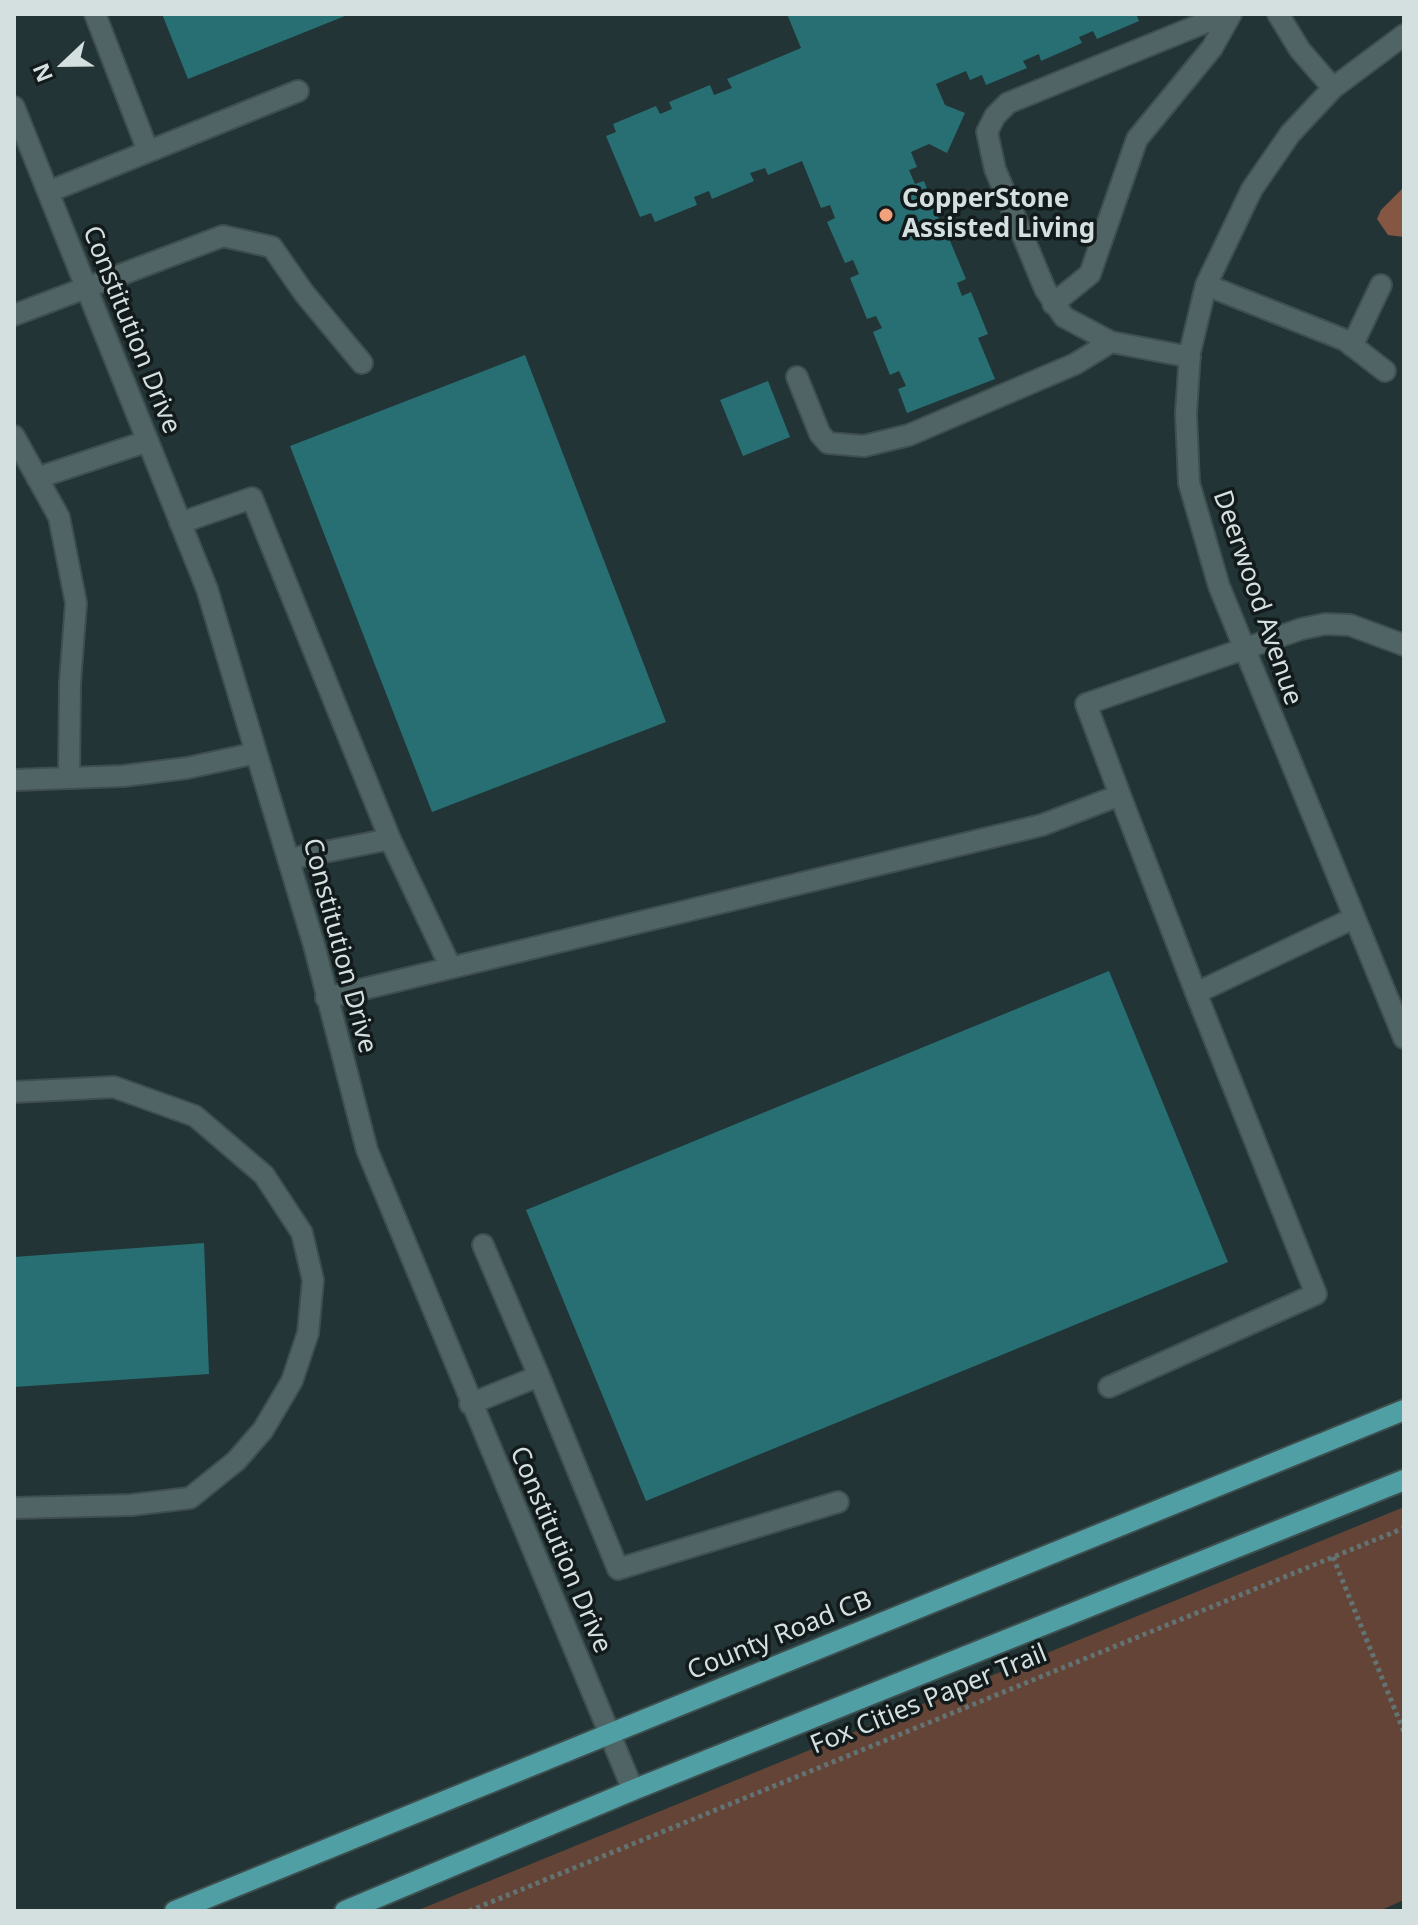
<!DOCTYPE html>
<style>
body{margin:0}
#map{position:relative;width:1418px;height:1925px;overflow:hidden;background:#223435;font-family:"Noto Sans",sans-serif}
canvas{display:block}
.frame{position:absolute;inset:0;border:16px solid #d4dfdf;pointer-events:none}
.north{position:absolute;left:24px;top:24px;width:80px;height:80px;-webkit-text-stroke:6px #121a1b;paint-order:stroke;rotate:248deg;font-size:22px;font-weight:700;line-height:32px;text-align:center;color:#d4dfdf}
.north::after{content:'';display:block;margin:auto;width:28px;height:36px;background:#d4dfdf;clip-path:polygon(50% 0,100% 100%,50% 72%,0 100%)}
</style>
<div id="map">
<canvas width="1418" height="1925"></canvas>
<div class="frame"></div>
<div class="north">N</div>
</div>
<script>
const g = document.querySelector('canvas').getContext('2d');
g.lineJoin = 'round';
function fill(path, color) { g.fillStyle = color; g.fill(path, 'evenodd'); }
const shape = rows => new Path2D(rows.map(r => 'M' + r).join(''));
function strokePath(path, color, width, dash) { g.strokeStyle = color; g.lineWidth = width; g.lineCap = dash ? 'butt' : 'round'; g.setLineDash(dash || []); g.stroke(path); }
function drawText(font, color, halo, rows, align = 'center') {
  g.font = font + ' "Noto Sans",sans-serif'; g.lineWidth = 7; g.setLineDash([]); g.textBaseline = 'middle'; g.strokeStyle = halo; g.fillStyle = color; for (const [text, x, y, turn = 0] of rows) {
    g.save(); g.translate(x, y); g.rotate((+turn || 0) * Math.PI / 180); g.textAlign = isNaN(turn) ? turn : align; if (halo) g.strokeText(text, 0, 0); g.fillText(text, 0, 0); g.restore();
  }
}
fill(shape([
 [1404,1507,1404,1900,1379,1911,416,1911]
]), '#644436');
fill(shape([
 [1404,187,1404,237,1388,235,1377,219,1381,210]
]), '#855742');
fill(shape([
 [162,14,350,14,188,79],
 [787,14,1136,14,1139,21,1097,39,1093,31,1079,37,1082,43,1041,61,1039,54,1023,61,1027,68,986,85,982,75,970,80,966,71,936,84,945,105,965,113,947,153,929,144,911,152,917,167,909,170,915,184,924,181,941,224,933,227,939,240,948,236,966,279,957,283,962,296,971,292,988,334,978,338,995,379,907,413,898,389,906,386,899,371,890,375,873,332,882,328,876,316,867,319,850,278,859,274,853,260,845,263,827,222,835,218,830,205,821,208,802,161,768,175,765,168,750,173,754,181,712,199,709,191,694,197,697,205,655,222,651,213,640,217,606,136,616,132,613,124,656,106,660,114,672,109,669,102,710,85,714,95,732,88,727,79,801,48],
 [525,355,666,722,432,812,290,446],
 [768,381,790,437,743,456,720,400],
 [1109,971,1228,1262,646,1501,526,1210],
 [204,1243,209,1374,14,1387,14,1257]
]), '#286f73');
const minor = shape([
 [95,14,148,151],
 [1278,14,1300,50,1333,88],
 [1404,35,1333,88,1290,134,1252,189,1206,285,1190,352,1186,414,1189,483,1219,586,1404,1038],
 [14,107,207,589,314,945,367,1150,633,1790],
 [48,192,298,91],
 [1206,285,1345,340,1385,371],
 [1053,304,1090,274,1137,139,1212,48,1231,14],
 [14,315,223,236,272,247,304,293,362,363],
 [1352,346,1381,285],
 [1190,357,1111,342,1064,317,1045,289,995,169,987,132,995,116,1008,103,1226,14],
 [797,377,820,434,828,443,864,446,909,435,1075,364,1111,342],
 [14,436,59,517,76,603,70,683,69,778],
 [37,478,148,441],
 [180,523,252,498,390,839],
 [14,780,123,776,187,768,256,753],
 [1120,795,1196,993,1354,918],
 [289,859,390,839,451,968],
 [326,998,1042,825,1120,795,1086,704,1301,629,1325,624,1350,625,1404,645],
 [14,1092,114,1087,195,1116,264,1175,302,1233,313,1280,308,1333,292,1381,263,1430,236,1461,190,1498,131,1505,14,1508],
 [483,1245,539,1376],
 [1109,1387,1316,1294,1196,993],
 [470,1404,539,1376,618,1569,838,1502]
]);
const major = shape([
 [175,1911,1404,1410],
 [345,1911,633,1790,1404,1480]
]);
strokePath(minor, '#3f4f4f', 24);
strokePath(major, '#3f4f4f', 24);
strokePath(shape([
 [1333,1557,1404,1732],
 [469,1911,1404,1528]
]), '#637373', 5, [4, 4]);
strokePath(minor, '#516465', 20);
strokePath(major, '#4f9fa5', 20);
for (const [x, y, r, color] of [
 [886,215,8,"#f1a17c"]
]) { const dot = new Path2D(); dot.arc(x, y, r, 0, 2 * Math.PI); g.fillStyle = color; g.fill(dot); strokePath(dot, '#121a1b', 3); }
drawText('bold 26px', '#d4dfdf', '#121a1b', [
 ["CopperStone",902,200],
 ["Assisted Living",902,230]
], 'left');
drawText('26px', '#d4dfdf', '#121a1b', [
 ["Constitution Drive",131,330,68],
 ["Deerwood Avenue",1257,598,71],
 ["Constitution Drive",339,946,75],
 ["Constitution Drive",560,1550,67],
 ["County Road CB",780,1636,-22],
 ["Fox Cities Paper Trail",929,1700,-22]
]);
</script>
